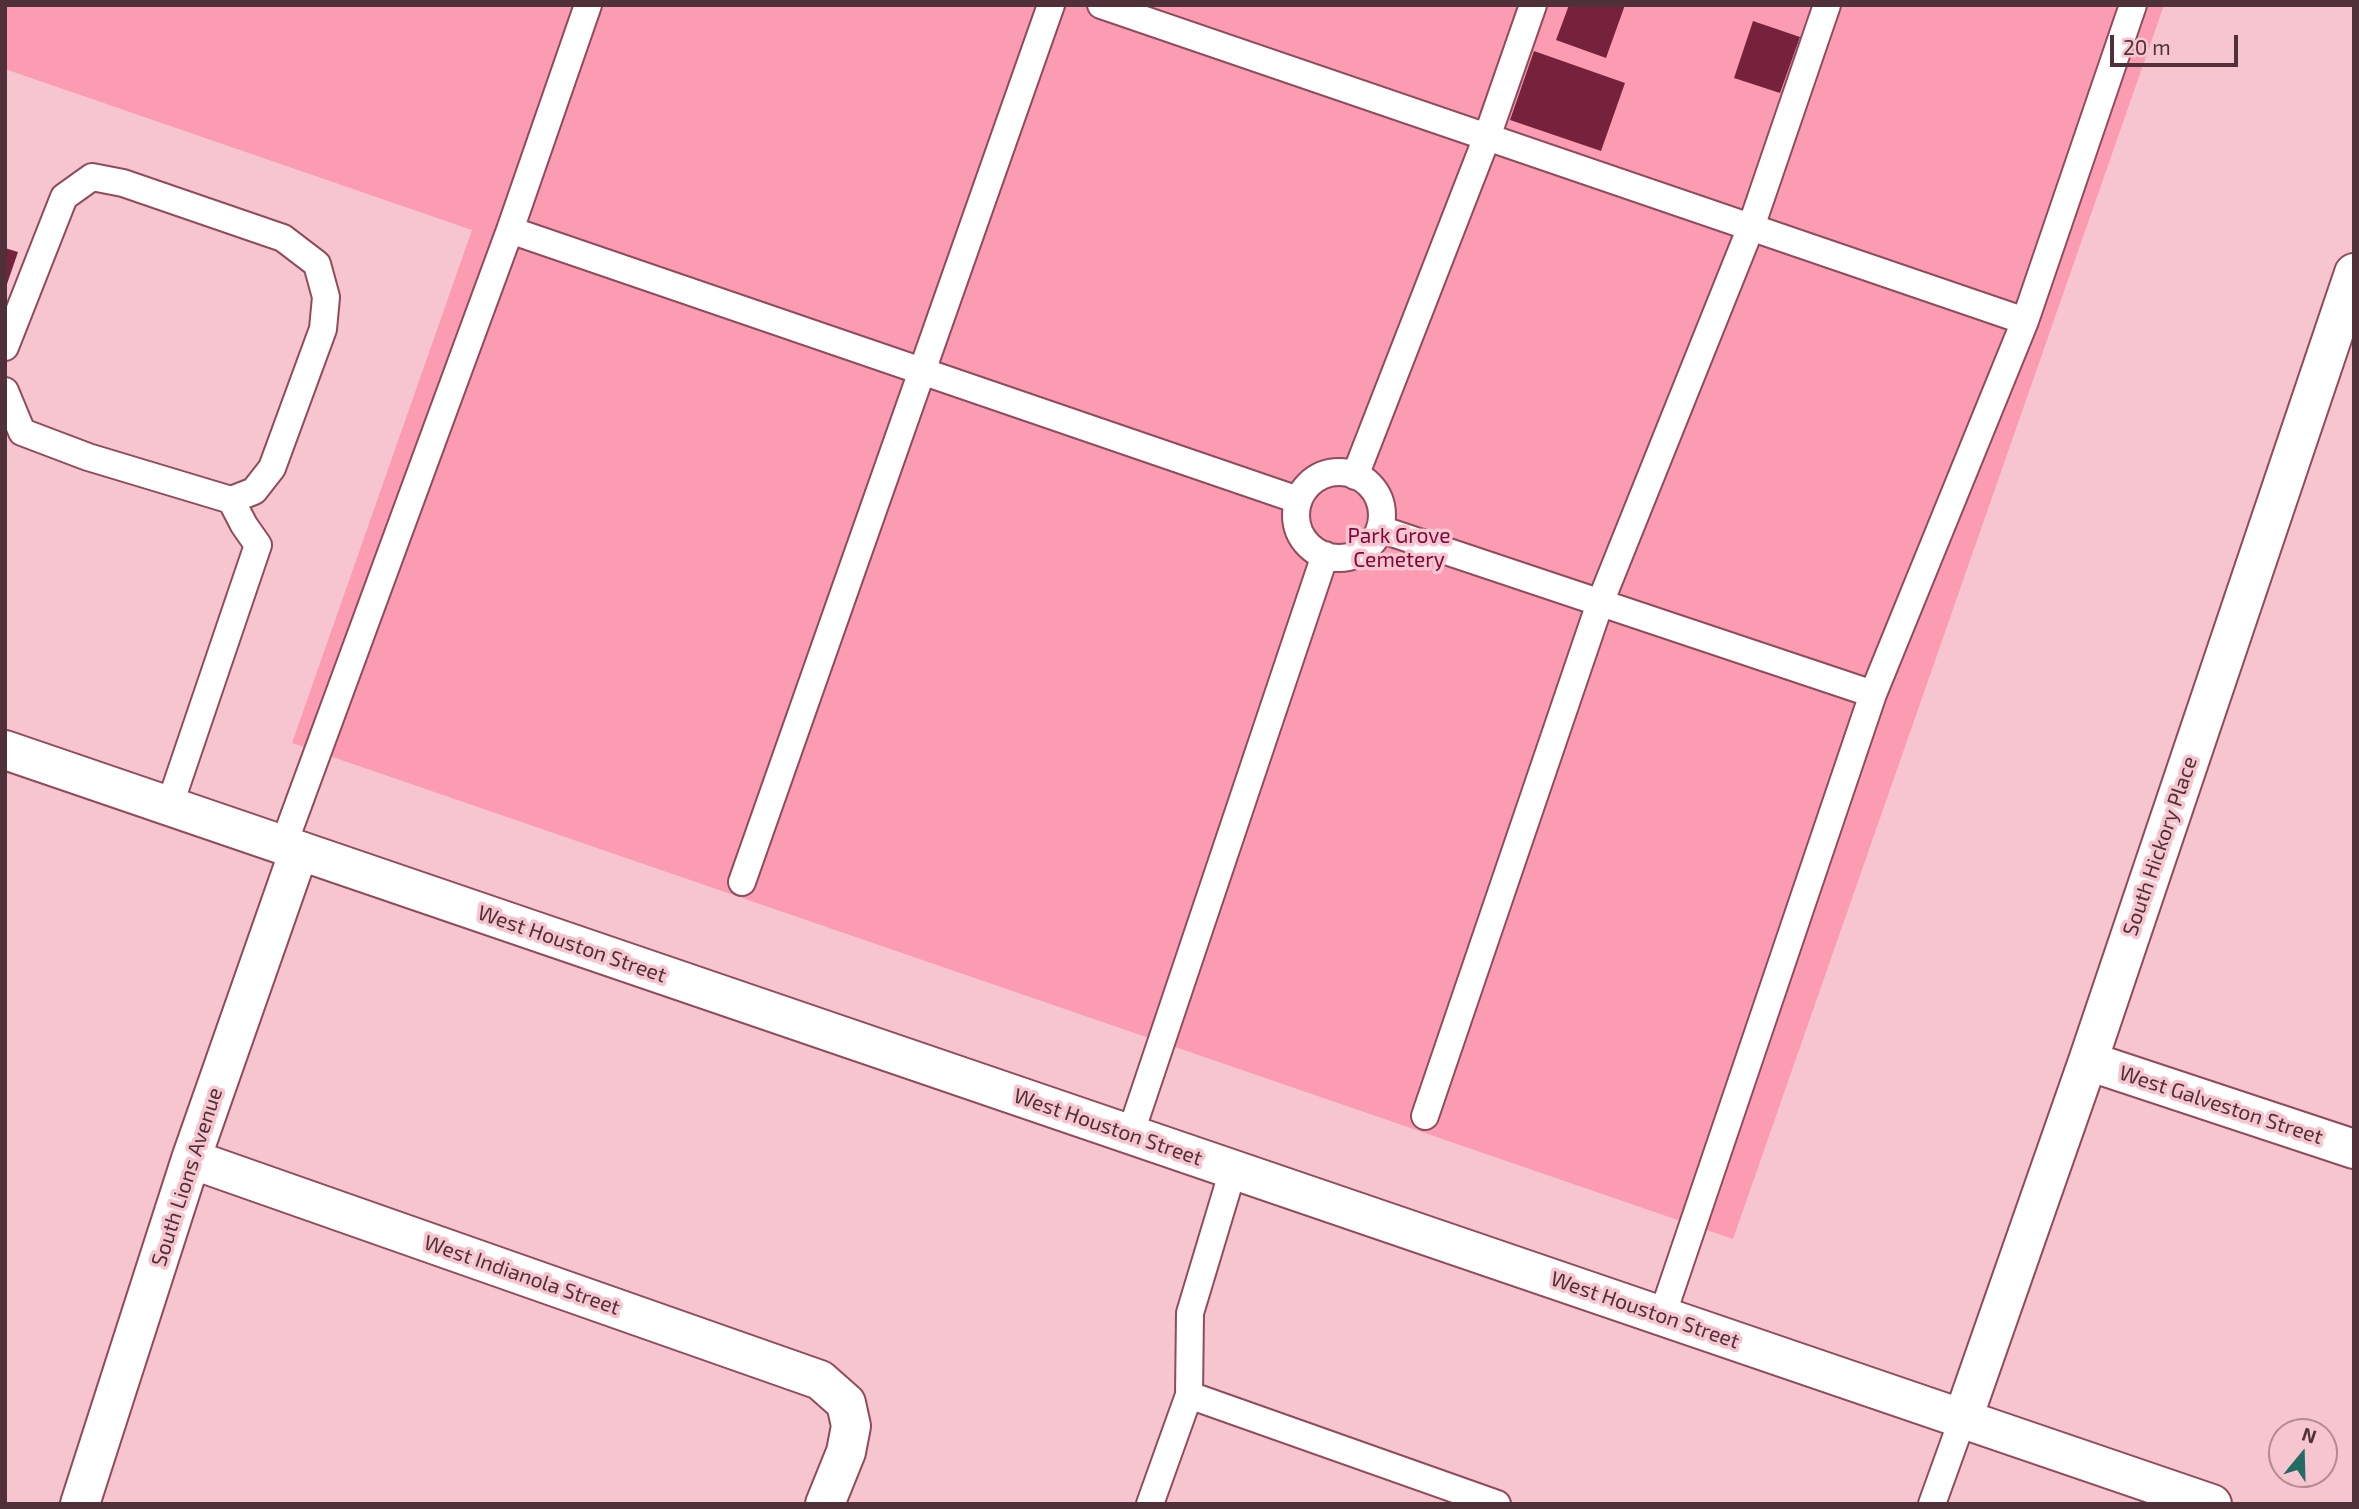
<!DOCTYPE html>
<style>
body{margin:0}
#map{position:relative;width:2359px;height:1509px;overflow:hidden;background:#f6c5cf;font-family:"Exo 2",sans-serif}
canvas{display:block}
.frame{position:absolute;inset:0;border:7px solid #513139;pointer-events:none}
.north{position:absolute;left:2268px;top:1418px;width:70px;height:70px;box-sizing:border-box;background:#f6c5cf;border:2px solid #b48a93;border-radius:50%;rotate:19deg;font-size:19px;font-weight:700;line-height:28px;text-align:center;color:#513139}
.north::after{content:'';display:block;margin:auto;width:24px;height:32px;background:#236c64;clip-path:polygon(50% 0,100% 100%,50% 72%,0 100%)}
.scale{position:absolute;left:2110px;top:35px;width:128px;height:32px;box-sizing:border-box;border:4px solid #513139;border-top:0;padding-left:9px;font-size:21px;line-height:24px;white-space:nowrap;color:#513139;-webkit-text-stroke:5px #f6c5cf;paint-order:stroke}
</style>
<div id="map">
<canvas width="2359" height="1509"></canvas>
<div class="frame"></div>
<div class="north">N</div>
<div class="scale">20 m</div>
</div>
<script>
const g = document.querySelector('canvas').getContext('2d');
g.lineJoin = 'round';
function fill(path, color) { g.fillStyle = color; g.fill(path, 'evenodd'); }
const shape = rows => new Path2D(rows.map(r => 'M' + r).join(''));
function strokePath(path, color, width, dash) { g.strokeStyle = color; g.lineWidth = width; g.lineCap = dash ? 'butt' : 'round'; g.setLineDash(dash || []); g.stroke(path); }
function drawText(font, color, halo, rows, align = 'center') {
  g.font = font + ' "Exo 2",sans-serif'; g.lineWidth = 7; g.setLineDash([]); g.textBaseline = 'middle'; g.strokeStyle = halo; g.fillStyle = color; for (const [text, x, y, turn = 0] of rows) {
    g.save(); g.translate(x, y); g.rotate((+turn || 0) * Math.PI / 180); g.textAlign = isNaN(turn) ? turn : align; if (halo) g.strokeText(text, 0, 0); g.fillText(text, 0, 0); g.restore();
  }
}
fill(shape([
 [5,5,2164,5,1733,1239,292,743,472,230,5,69]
]), '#fb9cb2');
fill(shape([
 [1569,5,1625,5,1606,58,1556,40],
 [1753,21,1800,37,1780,93,1734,78],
 [1534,51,1625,83,1601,151,1510,120],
 [5,248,18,252,6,287,5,287]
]), '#77223d');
const service = shape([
 [1101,5,2025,321],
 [510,230,1298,500],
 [5,347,64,197,92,177,123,183,283,238,317,264,326,297,323,329,272,468,254,491,231,500,88,457,22,432,5,391],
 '1296 515a43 43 0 1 1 86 0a43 43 0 1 1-86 0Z',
 [1355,476,1487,137,1533,5],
 [1380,529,1873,694],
 [169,807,258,545,244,525,231,500],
 [283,846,510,230,588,5],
 [742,882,1051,5],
 [1425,1116,1600,603,1751,227,1827,5],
 [1130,1135,1325,555],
 [1662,1316,1873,694,2025,321,2133,5],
 [1189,1395,1497,1504],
 [1150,1504,1189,1395,1190,1313,1233,1170],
 [1932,1504,1963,1418]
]);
const minor = shape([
 [2088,1061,2354,1149],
 [191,1159,820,1380,846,1403,851,1426,846,1452,825,1504],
 [1963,1418,2088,1061,2354,273],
 [80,1504,191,1159,299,851]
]);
const secondary = shape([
 [5,750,2212,1504]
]);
strokePath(service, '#904b5c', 30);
strokePath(minor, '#904b5c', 42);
strokePath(secondary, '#904b5c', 42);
strokePath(service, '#fff', 26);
strokePath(minor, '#fff', 38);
strokePath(secondary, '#fff', 38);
drawText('21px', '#7e0739', '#f6c5cf', [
 ["Park Grove",1399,536],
 ["Cemetery",1399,560]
]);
drawText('21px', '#513139', '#f6c5cf', [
 ["South Hickory Place",2160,846,-71],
 ["West Houston Street",572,944,19],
 ["West Galveston Street",2221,1105,18],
 ["West Houston Street",1108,1127,19],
 ["South Lions Avenue",187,1177,-72],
 ["West Indianola Street",522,1275,19],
 ["West Houston Street",1645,1310,19]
]);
</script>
